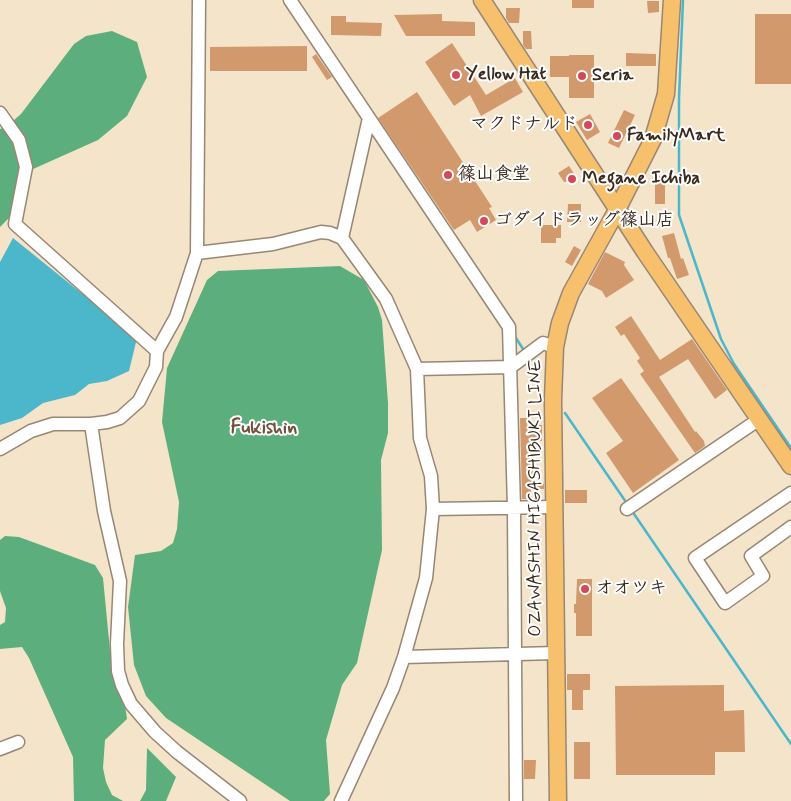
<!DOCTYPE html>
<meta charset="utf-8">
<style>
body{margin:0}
canvas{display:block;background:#f4e4ca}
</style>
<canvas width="791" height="801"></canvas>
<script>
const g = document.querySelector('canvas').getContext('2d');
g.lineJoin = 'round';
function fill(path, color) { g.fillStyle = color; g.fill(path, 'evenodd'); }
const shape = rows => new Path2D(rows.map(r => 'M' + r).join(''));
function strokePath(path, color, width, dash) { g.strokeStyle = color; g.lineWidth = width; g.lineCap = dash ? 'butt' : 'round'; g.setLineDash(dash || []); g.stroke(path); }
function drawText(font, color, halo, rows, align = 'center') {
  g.font = font + ' Mynerve,"Klee One",sans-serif'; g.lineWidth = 4; g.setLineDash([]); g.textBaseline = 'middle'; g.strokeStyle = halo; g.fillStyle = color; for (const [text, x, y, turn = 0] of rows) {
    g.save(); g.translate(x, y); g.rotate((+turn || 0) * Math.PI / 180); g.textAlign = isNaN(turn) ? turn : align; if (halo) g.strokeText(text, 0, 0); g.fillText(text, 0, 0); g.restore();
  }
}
fill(shape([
 [112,31,137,42,147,77,127,116,98,140,22,174,20,207,0,227,0,129,6,127,21,114,74,44,86,36],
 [340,266,364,280,378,307,382,320,388,403,388,433,381,460,382,550,357,663,342,685,326,740,330,794,324,801,290,801,166,718,146,696,134,665,128,607,135,555,161,551,173,543,177,529,179,502,162,422,167,368,207,280,218,271],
 [5,536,19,537,95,565,103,578,111,661,122,685,127,719,105,740,103,768,106,782,112,795,123,801,74,801,73,757,29,658,22,647,0,649,0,625,5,622,6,608,0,591,0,540],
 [147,748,176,777,166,801,140,801,146,790]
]), '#5caf7c');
fill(shape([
 [13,238,137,338,129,371,107,381,89,384,75,395,43,403,22,418,0,425,0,262]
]), '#4cb6ca');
strokePath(shape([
 [683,0,679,98,679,215,721,339,734,364,791,448],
 [514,335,525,352],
 [565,413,628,505],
 [632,511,791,744]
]), '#4cb6ca', 2.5);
fill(shape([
 [572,0,594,0,594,8,572,8],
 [647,1,659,1,659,12,648,13],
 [506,8,520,8,519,23,509,23,506,18],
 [442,14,442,21,475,22,475,36,406,36,394,15],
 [755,14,791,14,791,84,755,84],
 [331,16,346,16,346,22,382,23,381,36,331,35],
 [523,31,531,31,532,49,526,49,523,45],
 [452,43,486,95,515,78,523,92,481,116,470,95,454,106,425,62],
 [307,46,307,71,210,71,210,47],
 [626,53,656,54,656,66,626,66],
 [316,54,332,77,327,80,312,57],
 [569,55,594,55,594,98,569,98,569,77,550,77,550,56,569,56],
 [417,92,492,207,489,208,496,220,477,232,470,220,454,230,378,118],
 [624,110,635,115,619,148,608,143],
 [590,114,600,132,587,140,576,122],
 [569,166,577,178,572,181,564,182,558,173],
 [655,176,665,176,665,204,655,204],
 [568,204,581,204,581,222,567,222],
 [541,225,561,225,561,238,556,238,556,243,541,243],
 [674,233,681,259,683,258,689,275,677,279,670,258,668,258,662,236],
 [574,246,581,250,572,266,565,262],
 [605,252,625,262,624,265,634,280,606,298,602,291,588,284],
 [631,316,660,360,692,339,727,390,715,399,688,359,659,377,695,432,696,431,704,441,705,446,695,453,640,374,644,371,637,361,640,358,624,334,621,336,615,327],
 [621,378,679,460,633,493,606,453,623,441,592,398],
 [520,418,527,418,527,425,542,425,542,441,530,440,530,469,533,469,533,482,544,482,544,489,531,489,531,499,522,499],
 [565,490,587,490,587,503,565,503],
 [577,579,592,579,592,636,576,636,576,613,574,613,574,604,576,604],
 [567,674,590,674,590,690,583,690,583,710,572,710,572,690,567,690],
 [724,685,724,711,744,710,745,752,715,752,715,775,616,775,615,686],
 [574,742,590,742,590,779,574,779],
 [524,760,536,760,535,779,524,779]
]), '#d2996d');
const minor = shape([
 [290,0,509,327,514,508,516,801],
 [0,113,19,140,26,167,15,224,157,351],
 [342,238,369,118],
 [197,253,273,244,321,232,330,233,342,238,386,299,417,369,420,438,431,476,433,509,426,578,404,657,393,688,341,801],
 [417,369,511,367,543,343,555,347],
 [91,424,104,511,120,581,117,644,118,671,122,685,131,704,155,732,177,752,240,801],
 [0,449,31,431,53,424,91,424,107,422,120,418,139,401,156,367,157,351,176,317,197,253,199,0],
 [791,493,695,558,725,603,763,576,751,556,791,527],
 [433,509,555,507],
 [627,509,758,420],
 [404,657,556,653],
 [0,749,18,742]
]);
const major = shape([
 [482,0,645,252,791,466],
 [558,801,553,400,555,347,560,323,571,293,617,210,653,139,666,94,672,0]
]);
strokePath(minor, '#988774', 15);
strokePath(major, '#988774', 19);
strokePath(minor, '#fff', 12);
strokePath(major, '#f7c06c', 16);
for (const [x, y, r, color] of [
 [456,75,5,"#d1495b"],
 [582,76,5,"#d1495b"],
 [588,125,5,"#d1495b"],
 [617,136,5,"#d1495b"],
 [448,175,5,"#d1495b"],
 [572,179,5,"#d1495b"],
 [484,221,5,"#d1495b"],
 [585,589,5,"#d1495b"]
]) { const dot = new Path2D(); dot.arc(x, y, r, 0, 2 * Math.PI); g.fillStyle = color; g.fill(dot); strokePath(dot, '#fff', 2); }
drawText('bold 18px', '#3b2a1e', '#fff', [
 ["Yellow Hat",466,75],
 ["Seria",592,76],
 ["マクドナルド",578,125,"right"],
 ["FamilyMart",627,136],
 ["篠山食堂",458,175],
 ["Megane Ichiba",582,179],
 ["ゴダイドラッグ篠山店",494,221],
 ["オオツキ",595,589]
], 'left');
drawText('18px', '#3b2a1e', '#fff', [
 ["OZAWASHIN HIGASHIBUKI LINE",536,498,-90]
]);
drawText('bold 20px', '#70513a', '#fff', [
 ["Fukishin",264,429]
]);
</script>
